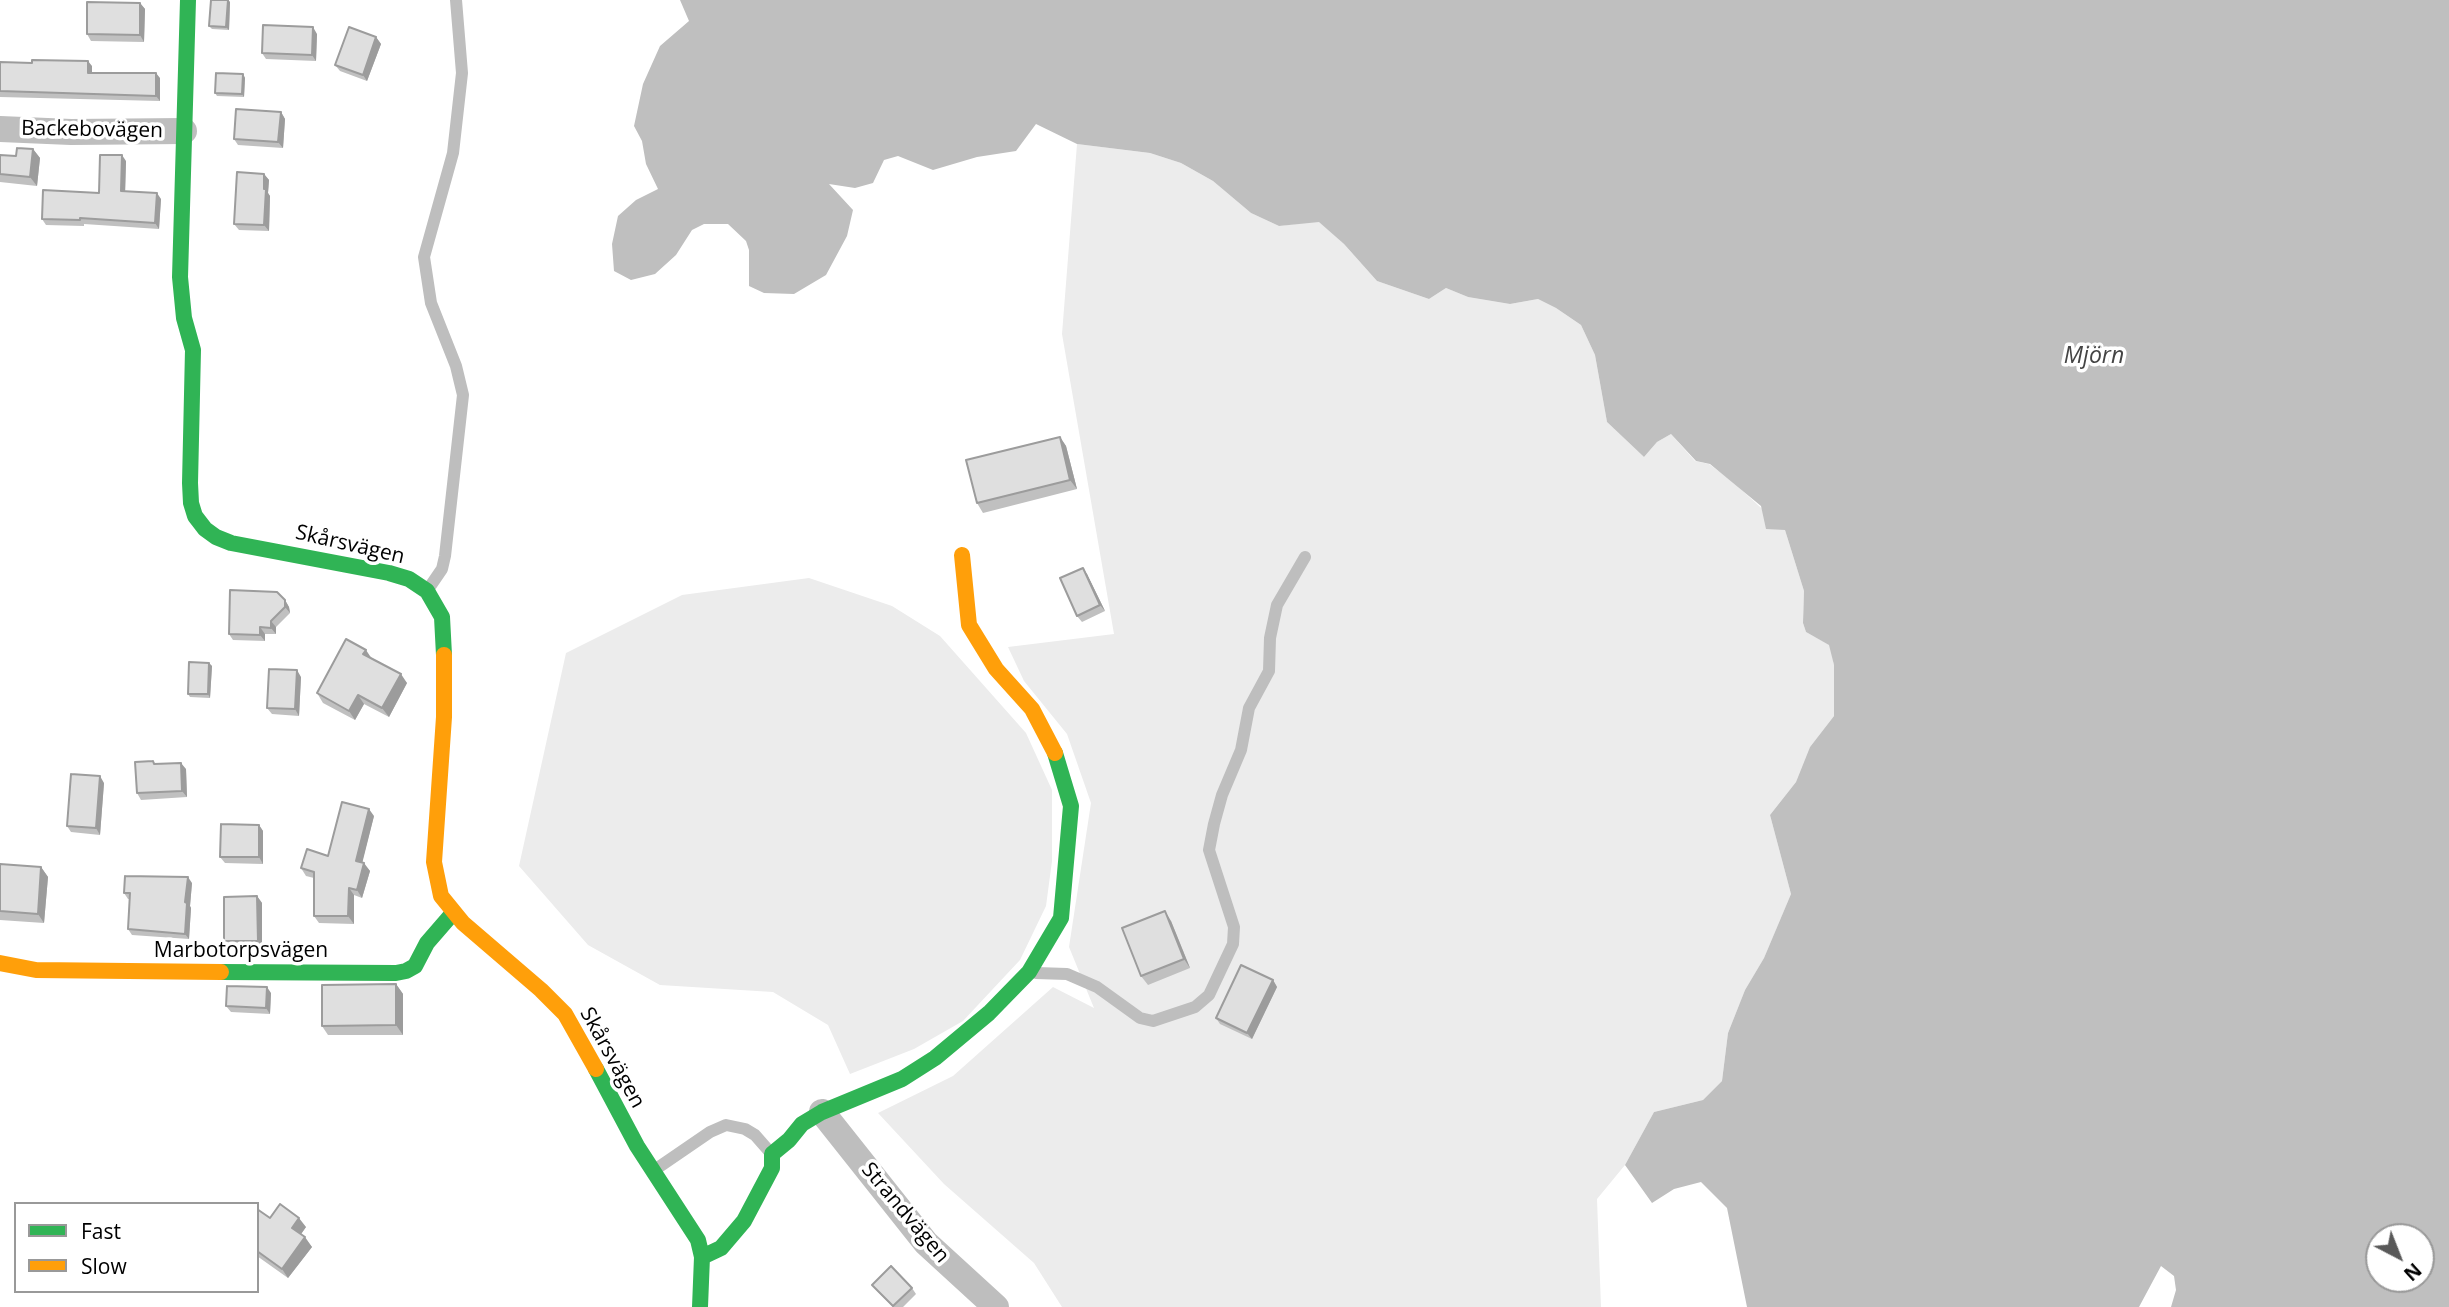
<!DOCTYPE html>
<meta charset="utf-8">
<style>
body{margin:0}
#map{position:relative;width:2449px;height:1307px;overflow:hidden;background:#fff;font-family:"Open Sans",sans-serif}
canvas{display:block}
.legend{position:absolute;left:14px;top:1202px;width:245px;height:91px;box-sizing:border-box;background:#fff;border:2px solid #999;margin:0;padding:9px 12px;list-style:none;font-size:21px;color:#000}
.legend li{display:flex;align-items:center;gap:14px;height:35px}
.legend b{width:35px;border:2px solid #999}
.north{position:absolute;left:2365px;top:1223px;width:70px;height:70px;box-sizing:border-box;background:#fff;border:2px solid #999;border-radius:50%;rotate:138deg;font-size:19px;font-weight:700;line-height:28px;text-align:center;color:#000}
.north::after{content:'';display:block;margin:auto;width:24px;height:32px;background:#595959;clip-path:polygon(50% 0,100% 100%,50% 72%,0 100%)}
</style>
<div id="map">
<canvas width="2449" height="1307"></canvas>
<ul class="legend">
<li><b style="height:9px;background:#30b455"></b>Fast</li>
<li><b style="height:9px;background:#ff9f0a"></b>Slow</li>
</ul>
<div class="north">N</div>
</div>
<script>
const g = document.querySelector('canvas').getContext('2d');
g.lineJoin = 'round';
function fill(path, color) { g.fillStyle = color; g.fill(path, 'evenodd'); }
const shape = rows => new Path2D(rows.map(r => 'M' + r).join(''));
function strokePath(path, color, width, dash) { g.strokeStyle = color; g.lineWidth = width; g.lineCap = dash ? 'butt' : 'round'; g.setLineDash(dash || []); g.stroke(path); }
function drawText(font, color, halo, rows, align = 'center') {
  g.font = font + ' "Open Sans",sans-serif'; g.lineWidth = 7; g.setLineDash([]); g.textBaseline = 'middle'; g.strokeStyle = halo; g.fillStyle = color; for (const [text, x, y, turn = 0] of rows) {
    g.save(); g.translate(x, y); g.rotate((+turn || 0) * Math.PI / 180); g.textAlign = isNaN(turn) ? turn : align; if (halo) g.strokeText(text, 0, 0); g.fillText(text, 0, 0); g.restore();
  }
}
fill(shape([
 [1077,144,1150,153,1181,163,1213,181,1251,213,1279,226,1319,221,1344,244,1377,281,1429,299,1446,288,1468,297,1510,304,1538,299,1556,308,1581,325,1595,355,1607,422,1644,457,1657,442,1671,434,1695,461,1709,464,1732,481,1785,530,1804,591,1803,623,1806,632,1830,645,1834,665,1834,716,1810,747,1796,782,1770,815,1791,894,1764,958,1745,990,1728,1033,1722,1081,1703,1100,1654,1112,1625,1165,1597,1199,1601,1307,1062,1307,1034,1263,944,1184,878,1113,953,1076,1053,987,1094,1008,1069,947,1091,803,1067,734,1024,681,1008,647,1114,634,1062,334],
 [809,578,892,606,940,636,1026,733,1052,790,1052,861,1046,906,1020,960,963,1021,914,1049,850,1074,828,1025,773,992,660,985,588,945,519,866,566,653,682,595]
]), '#ececec');
fill(shape([
 [680,0,2449,0,2449,1307,2171,1307,2176,1290,2174,1276,2161,1266,2139,1307,1747,1307,1727,1208,1701,1182,1674,1189,1652,1203,1625,1165,1654,1112,1703,1100,1722,1081,1728,1033,1745,990,1764,958,1791,894,1770,815,1796,782,1810,747,1834,716,1834,665,1829,645,1806,632,1803,623,1804,591,1785,530,1766,529,1761,506,1710,464,1696,461,1671,434,1657,442,1644,457,1607,422,1595,355,1581,325,1556,308,1538,299,1510,304,1468,297,1446,288,1429,299,1377,281,1344,244,1319,222,1279,226,1251,213,1213,181,1181,163,1150,153,1077,144,1036,124,1016,151,977,157,933,170,898,156,884,160,873,183,855,188,829,184,853,210,847,236,826,275,794,294,764,293,749,286,749,250,746,241,728,224,704,224,692,230,676,255,655,274,631,280,614,271,612,244,618,216,636,200,658,189,646,164,642,141,634,126,643,84,660,46,689,21],
 [2379,1237,2421,1237,2421,1279,2379,1279]
]), '#bfbfbf');
strokePath(shape([
 [429,588,442,569,445,556,463,395,456,366,431,303,424,257,453,153,462,73,456,0],
 [1036,973,1067,974,1097,987,1140,1018,1153,1021,1195,1007,1209,995,1233,944,1234,927,1209,850,1214,824,1222,795,1241,750,1249,708,1269,671,1270,638,1277,605,1305,557],
 [656,1169,710,1132,726,1125,745,1129,755,1135,769,1151]
]), '#bebebe', 12);
strokePath(shape([
 [0,129,71,132,184,131],
 [822,1112,926,1243,996,1307]
]), '#bebebe', 26);
strokePath(shape([
 [188,0,180,277,184,318,193,350,190,483,191,503,195,516,205,529,216,537,231,543,389,573,409,579,427,591,442,617,444,655],
 [221,972,396,973,406,971,415,966,427,943,453,913],
 [596,1069,637,1146,698,1240,702,1257,700,1307],
 [702,1257,721,1248,744,1221,772,1168,772,1154,789,1140,802,1124,822,1112,902,1079,935,1058,989,1013,1029,972,1061,918,1071,806,1055,753]
]), '#30b455', 16);
strokePath(shape([
 [962,555,969,625,996,669,1032,709,1055,753],
 [444,655,444,717,434,862,441,896,463,923,541,990,565,1014,596,1069],
 [0,963,36,970,221,972]
]), '#ff9f0a', 16);
fill(shape([
 [211,0,228,0,230,2,229,30,212,29,209,26],
 [140,3,145,9,144,42,91,41,87,34],
 [317,34,316,61,266,59,262,53],
 [376,37,381,44,367,81,340,71,335,65],
 [0,62,92,66,92,73,160,78,160,101,0,97],
 [243,74,245,78,244,97,217,96,215,93],
 [281,112,285,119,283,148,238,145,234,139],
 [33,149,40,158,37,186,0,182,0,155,16,156],
 [126,161,125,191,161,199,159,229,84,224,84,226,46,225,42,219,99,193],
 [264,174,269,180,268,193,270,196,269,231,239,230,234,224],
 [1060,437,1066,446,1077,489,983,513,977,503],
 [1087,574,1105,611,1082,622,1077,616],
 [285,600,289,607,290,613,276,627,276,634,265,634,265,641,233,640,229,634],
 [372,658,407,683,389,717,364,704,355,720,323,703,317,693],
 [209,663,212,666,210,698,190,697,188,694],
 [301,677,299,716,272,714,267,708],
 [153,761,156,764,186,769,187,797,141,800,137,793],
 [104,783,100,835,71,832,67,826],
 [374,816,362,862,370,871,362,898,354,895,354,924,319,923,314,916,314,878,306,876,301,868,328,856],
 [259,825,263,831,263,864,225,863,220,857],
 [0,864,41,867,48,877,44,923,0,920],
 [192,883,190,906,191,908,189,939,132,935,128,929,130,899,128,899,124,893],
 [257,896,262,903,262,947,228,947,224,941],
 [1171,921,1190,968,1148,985,1141,976],
 [1273,980,1277,987,1252,1039,1220,1024,1216,1018],
 [396,984,403,994,403,1035,328,1035,322,1026],
 [271,993,270,1014,231,1012,226,1006],
 [257,1209,270,1218,306,1227,301,1234,312,1247,288,1278,257,1256],
 [872,1285,912,1288,916,1294,903,1307,893,1307,877,1291]
]), '#c0c0c0');
fill(shape([
 [228,0,230,2,229,30,226,27],
 [140,3,145,9,144,42,140,35],
 [313,27,317,34,316,61,312,55],
 [376,37,381,44,367,81,363,75],
 [88,61,92,66,92,78,88,73],
 [156,73,160,78,160,101,156,96],
 [243,74,245,78,244,97,242,94],
 [281,112,285,119,283,148,278,142],
 [33,149,40,158,37,186,30,177],
 [122,155,126,161,125,197,121,191],
 [264,174,269,180,268,193,270,196,269,231,264,225],
 [157,193,161,199,159,229,155,223],
 [1060,437,1066,446,1077,489,1070,480],
 [1083,568,1087,574,1105,611,1100,605],
 [285,600,289,607,290,613,285,607],
 [271,621,276,627,276,634,271,628],
 [260,627,265,634,265,641,260,635],
 [366,650,372,659,363,654],
 [209,663,212,666,210,698,208,694],
 [297,670,301,677,299,716,295,709],
 [401,674,407,683,389,717,382,708],
 [358,695,364,704,355,720,349,711],
 [181,763,186,769,187,797,182,791],
 [100,776,104,783,100,835,96,828],
 [369,809,374,816,361,868,356,861],
 [259,825,263,831,263,864,259,857],
 [364,863,370,871,362,898,357,890],
 [41,867,48,877,44,923,38,914],
 [188,877,192,883,190,906,191,908,189,939,185,934,185,902],
 [349,888,354,895,354,924,348,916],
 [257,896,262,903,262,947,258,941],
 [1165,911,1171,921,1190,968,1184,959],
 [1273,980,1277,987,1252,1039,1247,1033],
 [396,984,403,994,403,1035,396,1025],
 [267,987,271,993,270,1014,266,1008],
 [299,1218,306,1227,299,1237,292,1228],
 [305,1237,312,1247,288,1278,282,1269]
]), '#9c9c9c');
const building = shape([
 [211,0,228,0,226,27,209,26,211,0],
 [87,2,140,3,140,35,87,34,87,2],
 [263,25,313,27,312,55,262,53,263,25],
 [349,27,376,37,363,75,335,65,349,27],
 [32,60,88,61,88,73,156,73,156,96,0,91,0,62,32,63,32,60],
 [216,73,243,74,242,94,215,93,216,73],
 [236,109,281,112,278,142,234,139,236,109],
 [17,148,33,149,30,177,0,174,0,155,16,156,17,148],
 [100,155,122,155,121,191,157,193,155,223,80,218,80,220,42,219,43,190,99,193,100,155],
 [237,172,264,174,264,189,266,189,264,225,234,224,237,172],
 [1060,437,1070,480,977,503,966,460,1060,437],
 [1083,568,1100,605,1077,616,1060,578,1083,568],
 [230,590,277,592,285,600,285,607,271,621,271,628,260,627,260,635,229,634,230,590],
 [346,639,366,650,363,654,401,674,382,708,358,695,349,711,317,693,346,639],
 [189,662,209,663,208,694,188,694,189,662],
 [269,669,297,670,295,709,267,708,269,669],
 [153,761,154,764,181,763,182,791,137,793,135,762,153,761],
 [71,774,100,776,96,828,67,826,71,774],
 [342,802,369,809,356,861,364,863,357,890,349,888,348,916,314,916,314,872,301,868,307,849,328,856,342,802],
 [221,824,259,825,259,857,220,857,221,824],
 [0,864,41,867,38,914,0,911,0,864],
 [125,876,188,877,185,902,187,903,185,934,128,929,130,893,124,893,125,876],
 [257,896,258,941,224,941,224,897,257,896],
 [1165,911,1184,959,1141,976,1122,928,1165,911],
 [1241,965,1273,980,1247,1033,1216,1018,1241,965],
 [396,984,396,1025,322,1026,322,985,396,984],
 [227,986,267,987,266,1008,226,1006,227,986],
 [280,1204,299,1218,292,1228,305,1237,282,1269,257,1251,257,1209,270,1218,280,1204],
 [891,1266,912,1288,893,1306,872,1285,891,1266]
]);
fill(building, '#dfdfdf');
strokePath(building, '#9c9c9c', 2);
drawText('21px', '#000', '#fff', [
 ["Backebovägen",92,130,1],
 ["Skårsvägen",350,545,13],
 ["Marbotorpsvägen",241,951],
 ["Skårsvägen",612,1058,61],
 ["Strandvägen",905,1213,50]
]);
drawText('italic 23px', '#444', '#fff', [
 ["Mjörn",2094,356]
]);
</script>
